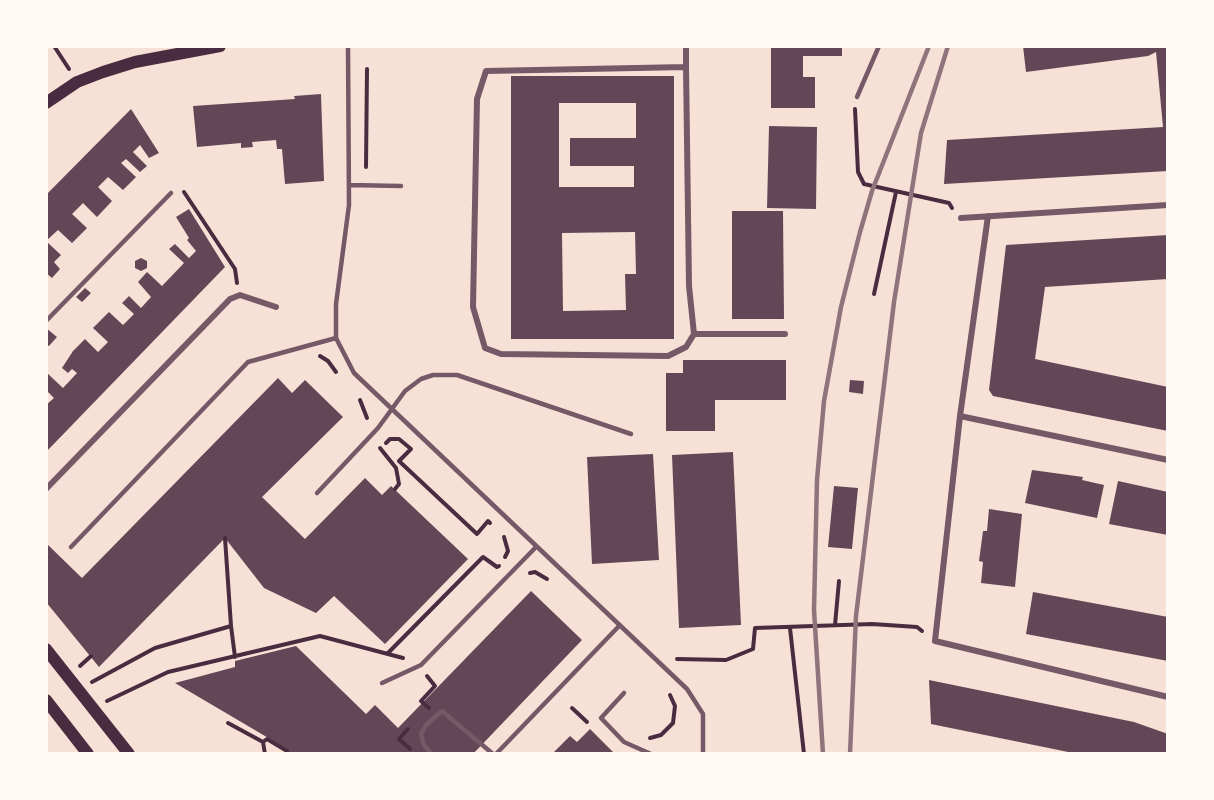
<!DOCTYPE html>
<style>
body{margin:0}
#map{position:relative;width:1214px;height:800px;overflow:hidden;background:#f7e1d7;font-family:"IBM Plex Sans",sans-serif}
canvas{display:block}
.frame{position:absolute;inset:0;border:48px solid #fffaf5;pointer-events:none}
</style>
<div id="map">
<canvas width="1214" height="800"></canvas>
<div class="frame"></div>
</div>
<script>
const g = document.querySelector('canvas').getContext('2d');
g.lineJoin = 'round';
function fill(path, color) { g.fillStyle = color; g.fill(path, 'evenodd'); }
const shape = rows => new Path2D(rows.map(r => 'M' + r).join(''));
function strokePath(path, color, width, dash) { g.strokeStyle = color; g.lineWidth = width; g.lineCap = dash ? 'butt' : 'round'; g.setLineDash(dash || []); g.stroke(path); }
fill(shape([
 [771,46,842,46,842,56,803,56,803,77,815,77,815,108,771,108],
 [1023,46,1168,46,1168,171,944,184,947,140,1163,127,1156,52,1148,56,1026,72],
 [511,76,674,76,674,339,511,339],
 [559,103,636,103,636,138,570,138,570,166,634,166,634,187,559,187],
 [635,232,636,274,625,274,626,310,563,311,562,233],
 [321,94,324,181,285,184,282,149,277,149,276,140,252,142,253,147,241,148,241,143,197,147,193,106,295,99,294,96],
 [131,109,159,153,149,158,140,145,133,152,147,166,140,172,126,159,121,163,136,177,123,190,108,177,98,187,112,201,97,217,83,203,72,214,87,228,72,243,58,230,46,241,46,195],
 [769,126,817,127,816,209,767,208],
 [189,209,225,267,46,452,46,405,54,398,46,390,46,372,63,388,77,373,72,369,68,373,62,368,73,351,85,339,98,352,108,342,93,328,109,312,123,325,134,314,122,303,129,296,141,308,151,297,138,282,147,272,162,286,184,263,169,249,175,244,189,258,196,251,187,240,189,238,176,217],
 [732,211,783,211,784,319,732,319],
 [1168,235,1168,279,1045,287,1035,359,1168,387,1168,431,993,396,989,390,1006,245],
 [46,241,61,255,54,262,60,269,52,278,46,273],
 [141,258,147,261,147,268,141,271,135,268,135,261],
 [85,288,91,293,82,302,76,297],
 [46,328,57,337,49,346,46,344],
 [683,360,786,360,786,400,715,400,715,431,666,431,666,373,683,373],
 [278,378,292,393,305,380,343,417,262,497,305,539,365,478,382,495,391,486,468,559,385,644,334,596,316,613,264,588,225,538,99,667,46,602,46,543,82,578],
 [850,380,864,381,863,394,849,392],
 [733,452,741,625,679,628,672,455],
 [653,454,659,560,592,564,587,457],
 [1032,470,1083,477,1082,480,1104,485,1097,518,1025,503],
 [1118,481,1168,492,1168,535,1109,524],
 [834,486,858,488,852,549,828,547],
 [989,509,1022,514,1015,587,981,583,983,562,979,561,983,531,987,531],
 [531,591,582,640,473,754,285,754,287,749,175,683,235,667,235,661,296,646,366,714,375,705,398,728],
 [1033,592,1168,617,1168,661,1026,634],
 [929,680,1134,722,1168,734,1168,754,1078,754,931,724],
 [590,729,615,754,552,754,570,736,577,742]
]), '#644757');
strokePath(shape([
 [54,46,69,69],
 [855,109,858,172,864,184,949,203,952,208],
 [366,167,367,69],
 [184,192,235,269,237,283],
 [874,294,896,192],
 [320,356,328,361,336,372],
 [360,400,367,418],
 [386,443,390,439,399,439,411,449,399,461,477,534,488,521,490,523],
 [380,448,396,468,399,484,395,489],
 [504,537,508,551,505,557],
 [225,538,231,626],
 [530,573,535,572,547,579],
 [835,625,839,581],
 [790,628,804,754],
 [388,653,483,557,497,567,499,566],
 [677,659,726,660,753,649,755,628,872,624,917,627,922,631],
 [80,666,91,656],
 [427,676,435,686,421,701,429,708],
 [92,682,155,648,231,626,235,657],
 [107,701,168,672,320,636,403,658],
 [572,708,587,722],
 [228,723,263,742,265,754],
 [408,729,399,739,410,749],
 [650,738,661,735,673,723,675,706,670,695],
 [263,742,267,739,287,751]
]), '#4a2c40', 4);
strokePath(shape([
 [857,97,879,46],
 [349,185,401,186],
 [46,321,171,193],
 [336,338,336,304,349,205,348,46],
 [317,493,378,428,405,391,421,379,433,375,457,375,631,434],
 [71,547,248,362,336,338,354,373,687,689,703,714,703,754],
 [382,683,421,665,536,547],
 [624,693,601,718,624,742,651,754],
 [432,754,424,745,421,734,426,725,442,711,493,754],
 [496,754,620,625]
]), '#755966', 4.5);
strokePath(shape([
 [686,46,686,67,689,286,694,334,686,347,668,356,501,354,485,348,473,307,477,99,486,71,686,67],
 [988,216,960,416,935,641,1168,697],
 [961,218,1168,205],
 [694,334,785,334],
 [960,416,1168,460],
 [46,489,230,299,240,295,276,307]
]), '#755966', 6);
strokePath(shape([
 [46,103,77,82,103,72,135,62,220,46],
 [46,649,129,754],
 [46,700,88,754]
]), '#4a2c40', 12);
strokePath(shape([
 [823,754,814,610,817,480,824,401,841,307,860,232,872,191,929,46],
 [850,754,856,616,894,302,921,133,948,46]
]), '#8f747c', 4.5);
</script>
